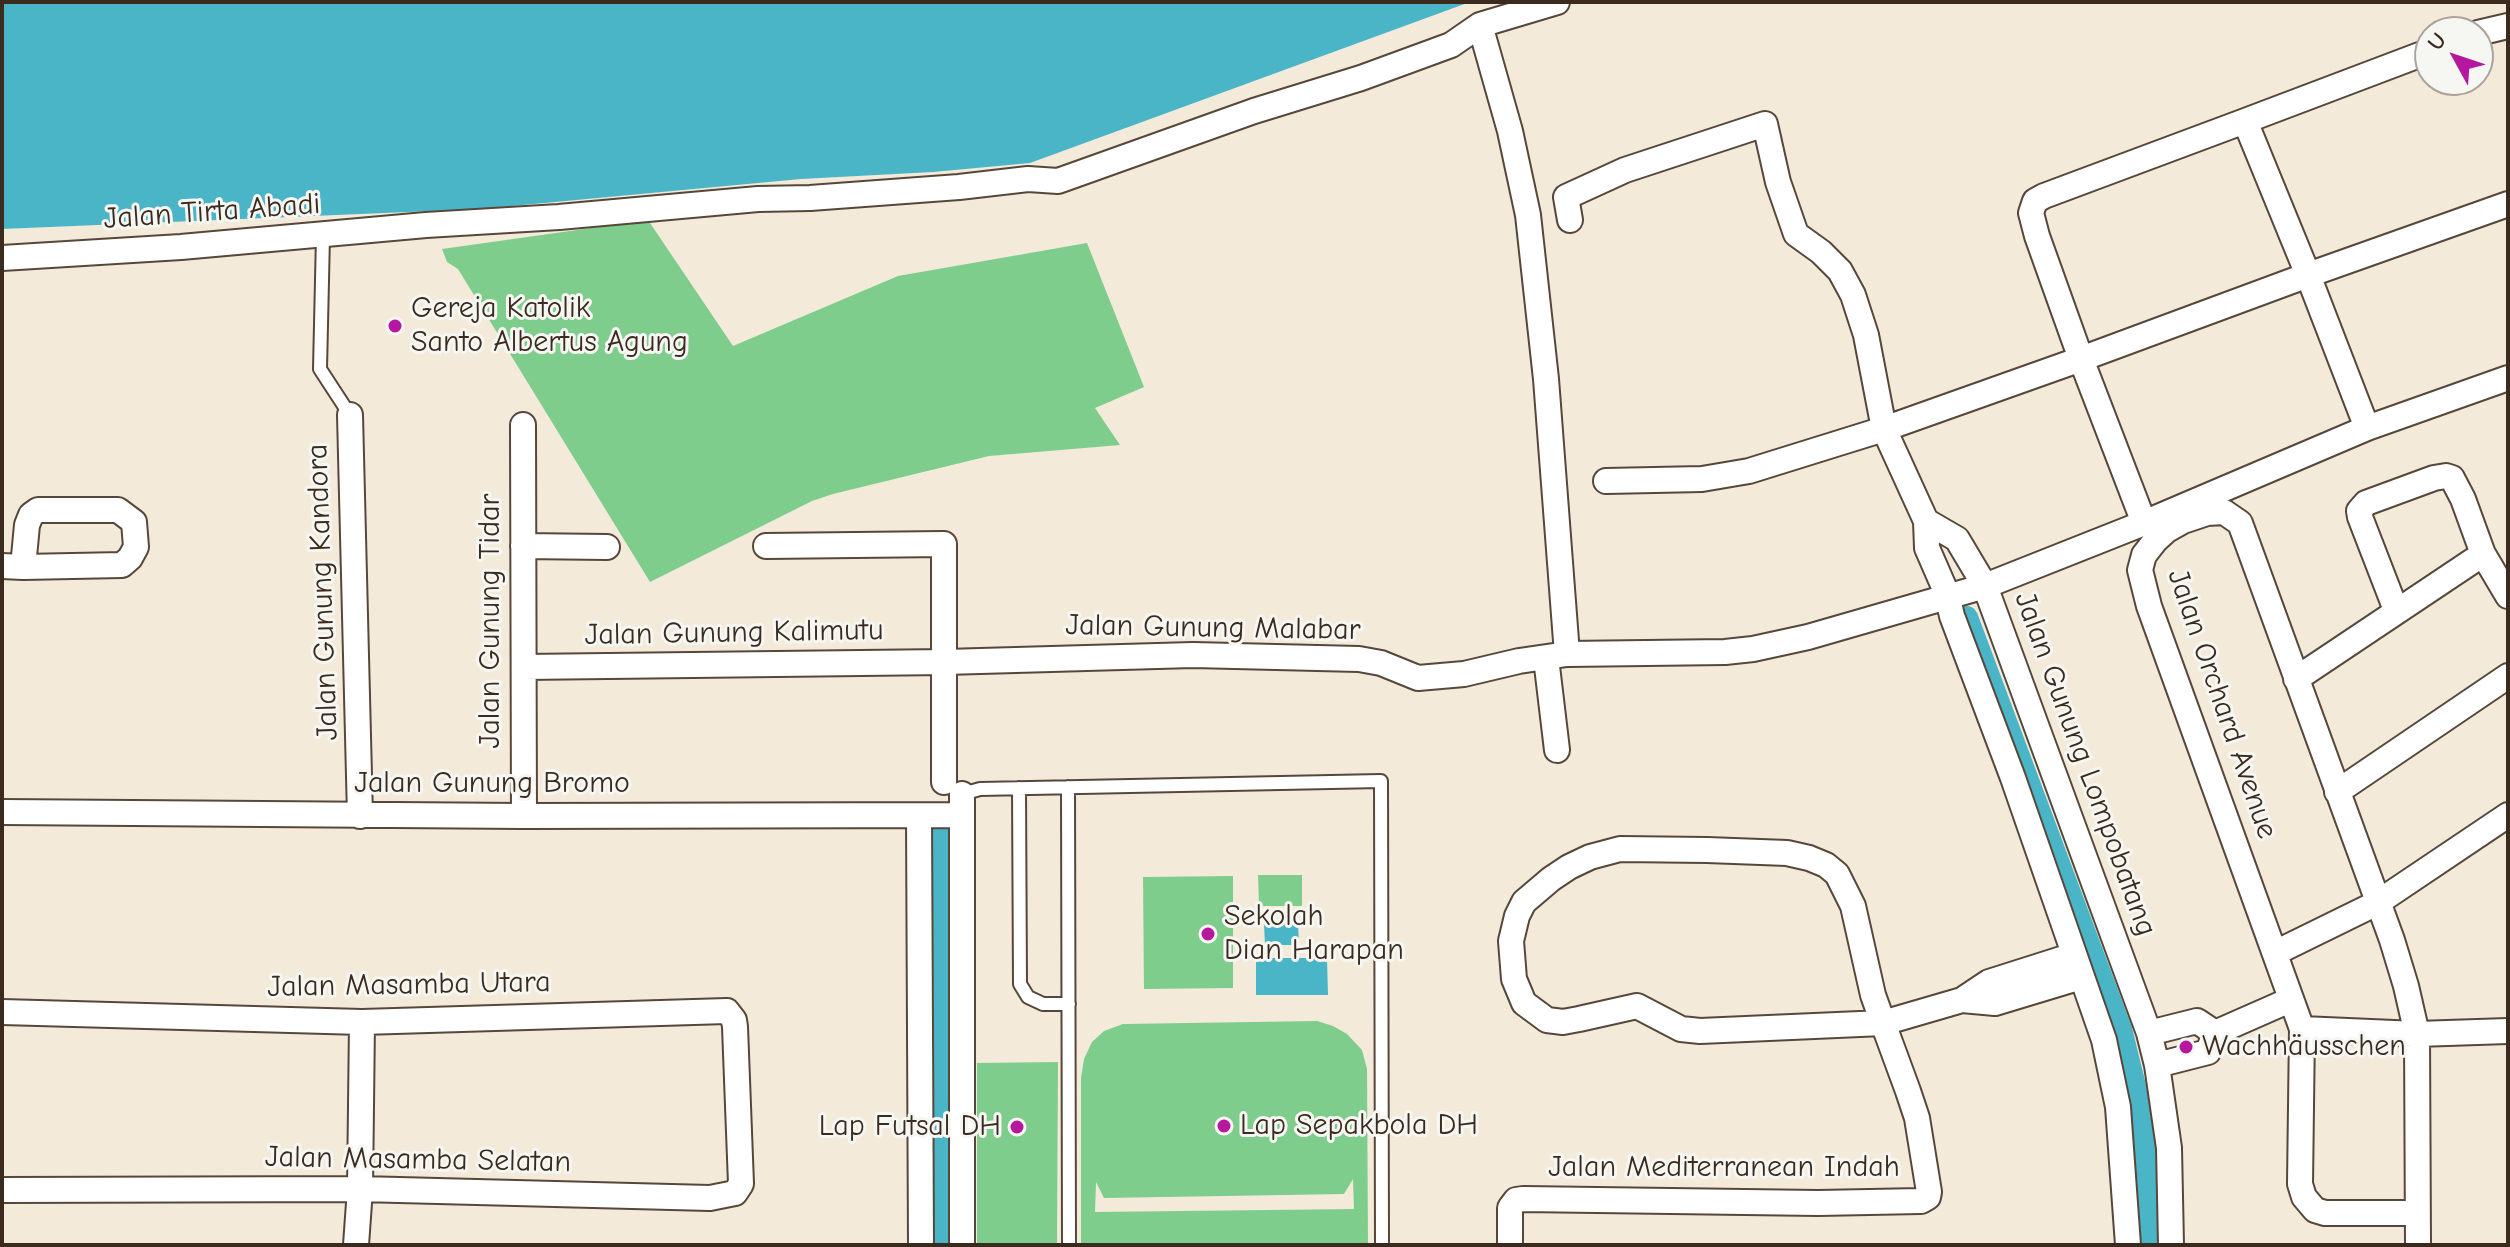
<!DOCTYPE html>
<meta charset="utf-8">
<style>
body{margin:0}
#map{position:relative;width:2510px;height:1247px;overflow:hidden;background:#f3eada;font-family:"Comic Neue",sans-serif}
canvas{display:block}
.frame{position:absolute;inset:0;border:4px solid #3b2a1e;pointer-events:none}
.north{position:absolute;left:2414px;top:16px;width:80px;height:80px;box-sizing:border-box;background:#f6f6f2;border:2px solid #aba49d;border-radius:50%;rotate:310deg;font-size:22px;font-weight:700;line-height:32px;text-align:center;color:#3b2a1e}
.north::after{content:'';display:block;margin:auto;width:28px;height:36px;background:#b5179e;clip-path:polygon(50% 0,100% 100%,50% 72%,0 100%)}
</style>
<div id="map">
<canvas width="2510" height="1247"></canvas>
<div class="frame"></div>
<div class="north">U</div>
</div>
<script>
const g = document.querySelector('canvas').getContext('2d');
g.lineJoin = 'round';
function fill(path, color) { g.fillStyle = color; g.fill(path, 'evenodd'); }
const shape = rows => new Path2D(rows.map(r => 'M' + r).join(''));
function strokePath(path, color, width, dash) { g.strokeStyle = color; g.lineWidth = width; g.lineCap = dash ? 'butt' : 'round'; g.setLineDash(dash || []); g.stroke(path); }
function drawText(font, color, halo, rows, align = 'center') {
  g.font = font + ' "Comic Neue",sans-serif'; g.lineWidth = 6; g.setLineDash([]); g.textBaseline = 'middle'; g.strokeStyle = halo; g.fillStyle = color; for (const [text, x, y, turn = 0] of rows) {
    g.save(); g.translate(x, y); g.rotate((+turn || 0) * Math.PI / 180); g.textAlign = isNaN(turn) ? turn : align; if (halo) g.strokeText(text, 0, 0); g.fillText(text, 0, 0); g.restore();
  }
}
fill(shape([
 [648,220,733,346,898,276,1087,243,1144,387,1095,408,1120,445,989,456,833,494,812,501,650,582,458,269,447,262,442,249],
 [1258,875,1302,875,1302,906,1259,906],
 [1233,876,1233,988,1144,989,1143,877],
 [1317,1021,1333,1026,1347,1034,1362,1050,1367,1069,1368,1245,1081,1245,1081,1078,1084,1059,1092,1042,1104,1031,1123,1024],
 [1353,1179,1354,1209,1095,1212,1096,1182,1104,1198,1344,1194],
 [1058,1062,1057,1245,977,1245,977,1063]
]), '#7fcd8c');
fill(shape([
 [2,2,1470,2,1030,163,933,172,801,179,480,209,2,229],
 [1298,923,1299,945,1265,945,1264,924],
 [1256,958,1327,958,1328,995,1256,995]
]), '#4bb5c8');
strokePath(shape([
 [1967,617,2121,1029,2138,1098,2144,1137,2147,1182,2147,1245],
 [937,1245,943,830]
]), '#4bb5c8', 22);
const service = shape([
 [323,236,320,369,350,415],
 [1068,787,1069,1245],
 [1019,788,1020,984,1028,997,1043,1004,1069,1004],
 [962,794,980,789,1381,781,1382,1245]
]);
const minor = shape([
 [1480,25,1510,131,1528,215,1546,379,1567,654],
 [2478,33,2508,26],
 [2245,121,2430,51],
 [1570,220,1566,197,1625,170,1765,124,1778,182,1796,234,1821,252,1840,271,1853,295,1866,335,1884,429,1926,521,1927,548,1947,594,1952,616,2013,778,2104,1040,2118,1107,2128,1245],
 [2,258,181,247,426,225,559,217,758,199,810,198,959,187,1028,179,1058,181,1254,111,1361,78,1451,45,1480,25,1557,2],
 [350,415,360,816],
 [523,425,524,816],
 [2367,428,2308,275,2508,204],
 [1606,481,1702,479,1749,471,1884,429,2081,359,2308,275,2245,121,2044,196,2035,201,2031,213,2037,236,2081,359,2144,523],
 [1926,521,1957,539,1985,586,2149,1033,2157,1065,2169,1148,2171,1245],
 [523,546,607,547],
 [766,546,944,544,944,782],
 [2,566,23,567,122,565,130,558,136,547,134,522,118,510,38,510,31,515,27,525,23,567],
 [2396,610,2360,517,2359,511,2366,503,2434,478,2446,476,2452,478,2463,499,2483,554],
 [1546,658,1557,750],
 [524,667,945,662,1193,655,1359,659,1381,663,1418,678,1464,674,1519,661,1567,654,1725,652,1753,649,1808,637,1985,586,2144,523,2367,428,2508,378],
 [2296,679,2483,554,2508,596],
 [2337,792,2508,676],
 [2,812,524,816,962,815],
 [919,816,921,1245],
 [2275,953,2377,903,2508,815],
 [1962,1000,1995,1003,2081,977],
 [2,1012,362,1022,727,1011,734,1020,735,1027,741,1184,735,1193,710,1198,360,1189,2,1190],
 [2302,1029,2417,1034,2508,1031],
 [2149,1033,2197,1021,2215,1033],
 [2157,1065,2208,1052,2215,1033,2290,1000],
 [2417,1213,2325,1213,2315,1210,2304,1197,2300,1184,2302,1029,2149,606,2140,570,2144,555,2155,541,2167,530,2183,521,2207,513,2224,512,2240,523,2392,940,2406,986,2417,1034,2418,1245],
 [1510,1244,1510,1208,1516,1200,1523,1199,1818,1203,1921,1201,1928,1197,1929,1192,1917,1118,1908,1091,1883,1023,1873,995,1853,906,1837,874,1826,865,1809,858,1787,853,1707,850,1620,849,1590,857,1569,867,1551,879,1524,902,1517,916,1511,941,1514,979,1524,1003,1547,1020,1563,1022,1579,1019,1637,1006,1681,1029,1700,1031,1883,1023,1962,1000,1989,982,2074,955],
 [356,1245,360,1189,362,1022],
 [962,1245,962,794]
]);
strokePath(service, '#57473a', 16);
strokePath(minor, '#57473a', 28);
strokePath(service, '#fff', 12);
strokePath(minor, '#fff', 24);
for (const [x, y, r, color] of [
 [395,326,8,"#b5179e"],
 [1208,934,8,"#b5179e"],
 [2186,1047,8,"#b5179e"],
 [1224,1126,8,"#b5179e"],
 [1017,1127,8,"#b5179e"]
]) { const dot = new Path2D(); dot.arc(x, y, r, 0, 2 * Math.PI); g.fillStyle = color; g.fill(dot); strokePath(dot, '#f6f6f2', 3); }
drawText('30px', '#3b2a1e', '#f6f6f2', [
 ["Jalan Tirta Abadi",212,212,-4],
 ["Jalan Gunung Kandora",323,592,-92],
 ["Jalan Gunung Tidar",491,621,-90],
 ["Jalan Gunung Malabar",1213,628,1],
 ["Jalan Gunung Kalimutu",734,633,-1],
 ["Jalan Orchard Avenue",2222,704,71],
 ["Jalan Gunung Lompobatang",2085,764,70],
 ["Jalan Gunung Bromo",492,784],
 ["Jalan Masamba Utara",409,985,-1],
 ["Jalan Masamba Selatan",418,1160,1],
 ["Jalan Mediterranean Indah",1724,1168]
]);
drawText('30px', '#3b2a1e', '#f6f6f2', [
 ["Gereja Katolik",411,309],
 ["Santo Albertus Agung",411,343],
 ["Sekolah",1224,917],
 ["Dian Harapan",1224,951],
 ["Wachhäusschen",2202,1047],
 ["Lap Sepakbola DH",1240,1126],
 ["Lap Futsal DH",1001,1127,"right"]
], 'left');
</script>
